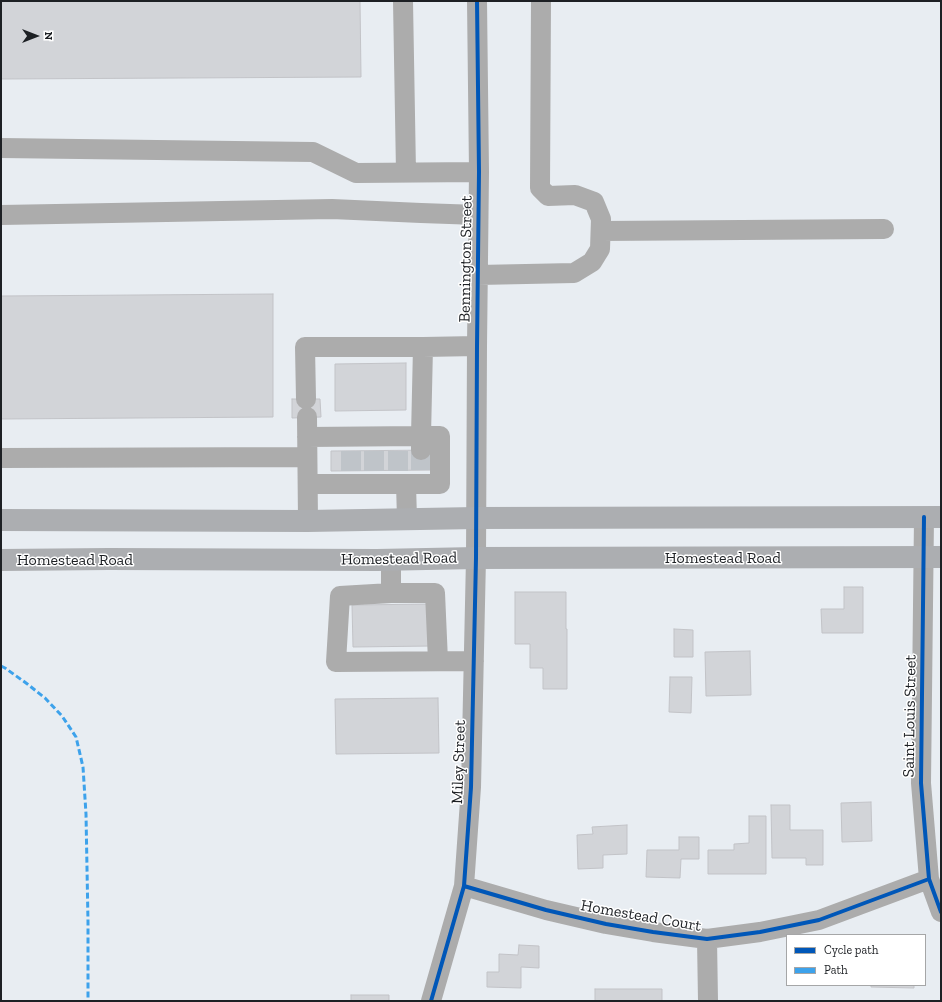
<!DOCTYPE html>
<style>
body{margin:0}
#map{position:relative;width:942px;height:1002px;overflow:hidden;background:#e8edf2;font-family:"Zilla Slab",serif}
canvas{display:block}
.frame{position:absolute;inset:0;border:2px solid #1d2024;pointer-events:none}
.legend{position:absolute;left:786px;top:934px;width:140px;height:52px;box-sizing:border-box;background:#fff;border:1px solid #a5a6a7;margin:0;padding:5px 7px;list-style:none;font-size:12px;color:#1d2024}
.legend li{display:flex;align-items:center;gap:8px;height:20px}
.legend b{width:20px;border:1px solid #a5a6a7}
.north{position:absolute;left:16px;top:16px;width:40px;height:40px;-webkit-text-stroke:3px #fff;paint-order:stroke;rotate:90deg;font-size:11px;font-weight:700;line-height:16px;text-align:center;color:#1d2024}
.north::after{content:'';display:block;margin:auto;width:14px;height:18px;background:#1d2024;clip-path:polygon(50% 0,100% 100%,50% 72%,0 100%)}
</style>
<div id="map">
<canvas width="942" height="1002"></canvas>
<div class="frame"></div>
<ul class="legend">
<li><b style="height:5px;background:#0057b8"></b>Cycle path</li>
<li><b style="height:5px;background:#3da2eb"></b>Path</li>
</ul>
<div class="north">N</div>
</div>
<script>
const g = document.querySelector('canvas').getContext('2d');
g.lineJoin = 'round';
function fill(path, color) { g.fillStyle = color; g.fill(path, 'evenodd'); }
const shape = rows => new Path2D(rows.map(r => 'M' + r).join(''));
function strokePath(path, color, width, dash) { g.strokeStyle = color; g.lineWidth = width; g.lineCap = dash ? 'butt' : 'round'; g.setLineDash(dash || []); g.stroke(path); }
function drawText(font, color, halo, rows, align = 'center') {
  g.font = font + ' "Zilla Slab",serif'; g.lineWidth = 3; g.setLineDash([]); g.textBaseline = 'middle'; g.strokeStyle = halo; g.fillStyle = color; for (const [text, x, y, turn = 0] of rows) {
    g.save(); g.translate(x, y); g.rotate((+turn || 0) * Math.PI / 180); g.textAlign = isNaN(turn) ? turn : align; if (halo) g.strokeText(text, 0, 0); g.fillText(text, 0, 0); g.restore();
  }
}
const building = shape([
 [1,1,360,1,361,77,1,79,1,1],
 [273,294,273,417,1,419,1,296,273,294],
 [406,363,406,410,335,411,335,364,406,363],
 [292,399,320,399,321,417,292,418,292,399],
 [436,450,437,470,331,471,331,451,436,450],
 [844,587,863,587,863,633,822,633,821,609,844,609,844,587],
 [515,592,566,592,566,629,567,629,567,689,543,689,543,668,530,668,530,644,515,644,515,592],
 [433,604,433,646,353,647,352,605,433,604],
 [674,629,693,630,693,657,674,657,674,629],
 [750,651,751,695,706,696,705,652,750,651],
 [670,677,692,677,691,713,669,712,670,677],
 [438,698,439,753,336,754,335,699,438,698],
 [871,802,872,841,842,842,841,803,871,802],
 [771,805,790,805,790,830,823,830,823,865,806,865,806,858,772,858,771,805],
 [749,816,766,816,766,874,708,874,708,850,734,850,734,844,749,843,749,816],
 [627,825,627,854,603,855,603,868,578,869,577,835,593,834,592,827,627,825],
 [679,837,699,837,699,859,681,859,680,878,646,877,647,850,679,850,679,837],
 [519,945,539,946,539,968,521,967,521,988,487,987,487,972,499,972,499,954,518,955,519,945],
 [871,985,914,985,914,988,871,987,871,985],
 [595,989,662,989,662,1001,595,1001,595,989],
 [351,995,389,995,389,1001,351,1001,351,995]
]);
fill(building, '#d2d4d8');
strokePath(building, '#c2c3c7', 1);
strokePath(shape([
 [421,450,421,470],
 [351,451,351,471],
 [374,451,374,471],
 [398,451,398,471]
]), '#bfc4c9', 20, [20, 10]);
strokePath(shape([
 [403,1,406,172],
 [1,148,313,152,356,173,479,172],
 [1,215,332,209,421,213,478,215],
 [601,231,884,229],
 [478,275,574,273,592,262,600,249,601,219,594,202,575,195,548,196,540,188,541,1],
 [306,399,305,347,423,347,477,346],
 [307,417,308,521],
 [307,437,421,436,423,347],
 [1,458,307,457],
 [308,484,440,484,440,436,421,436,421,450],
 [406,484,407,519],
 [924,517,921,783,929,879,941,912],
 [391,560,391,593,340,596,336,662,474,661],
 [391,593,435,593,438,661],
 [464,886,546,910,606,924,653,932,707,939,760,932,819,920,929,879],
 [707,939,708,1001],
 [431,1001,464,886,471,787,476,558,477,346,479,172,477,1]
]), '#acacac', 20);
strokePath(shape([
 [1,520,308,521,476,518,941,517],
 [1,560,109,559,377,560,476,558,941,557]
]), '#acaeb1', 22);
strokePath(shape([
 [1,666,5,668,26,683,45,698,62,716,76,737,83,767,86,814,88,922,88,1001]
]), '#3da2eb', 3, [6, 3]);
strokePath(shape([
 [924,517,921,783,929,879,941,912],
 [464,886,546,910,606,924,653,932,707,939,760,932,819,920,929,879],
 [431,1001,464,886,471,787,476,558,477,346,479,172,477,1]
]), '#0057b8', 4);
drawText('16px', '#1d2024', '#fff', [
 ["Bennington Street",466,259,-89],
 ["Homestead Road",723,558],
 ["Homestead Road",399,559,-1],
 ["Homestead Road",75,560],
 ["Saint Louis Street",910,716,-89],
 ["Miley Street",459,762,-88],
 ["Homestead Court",641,916,10]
]);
</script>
